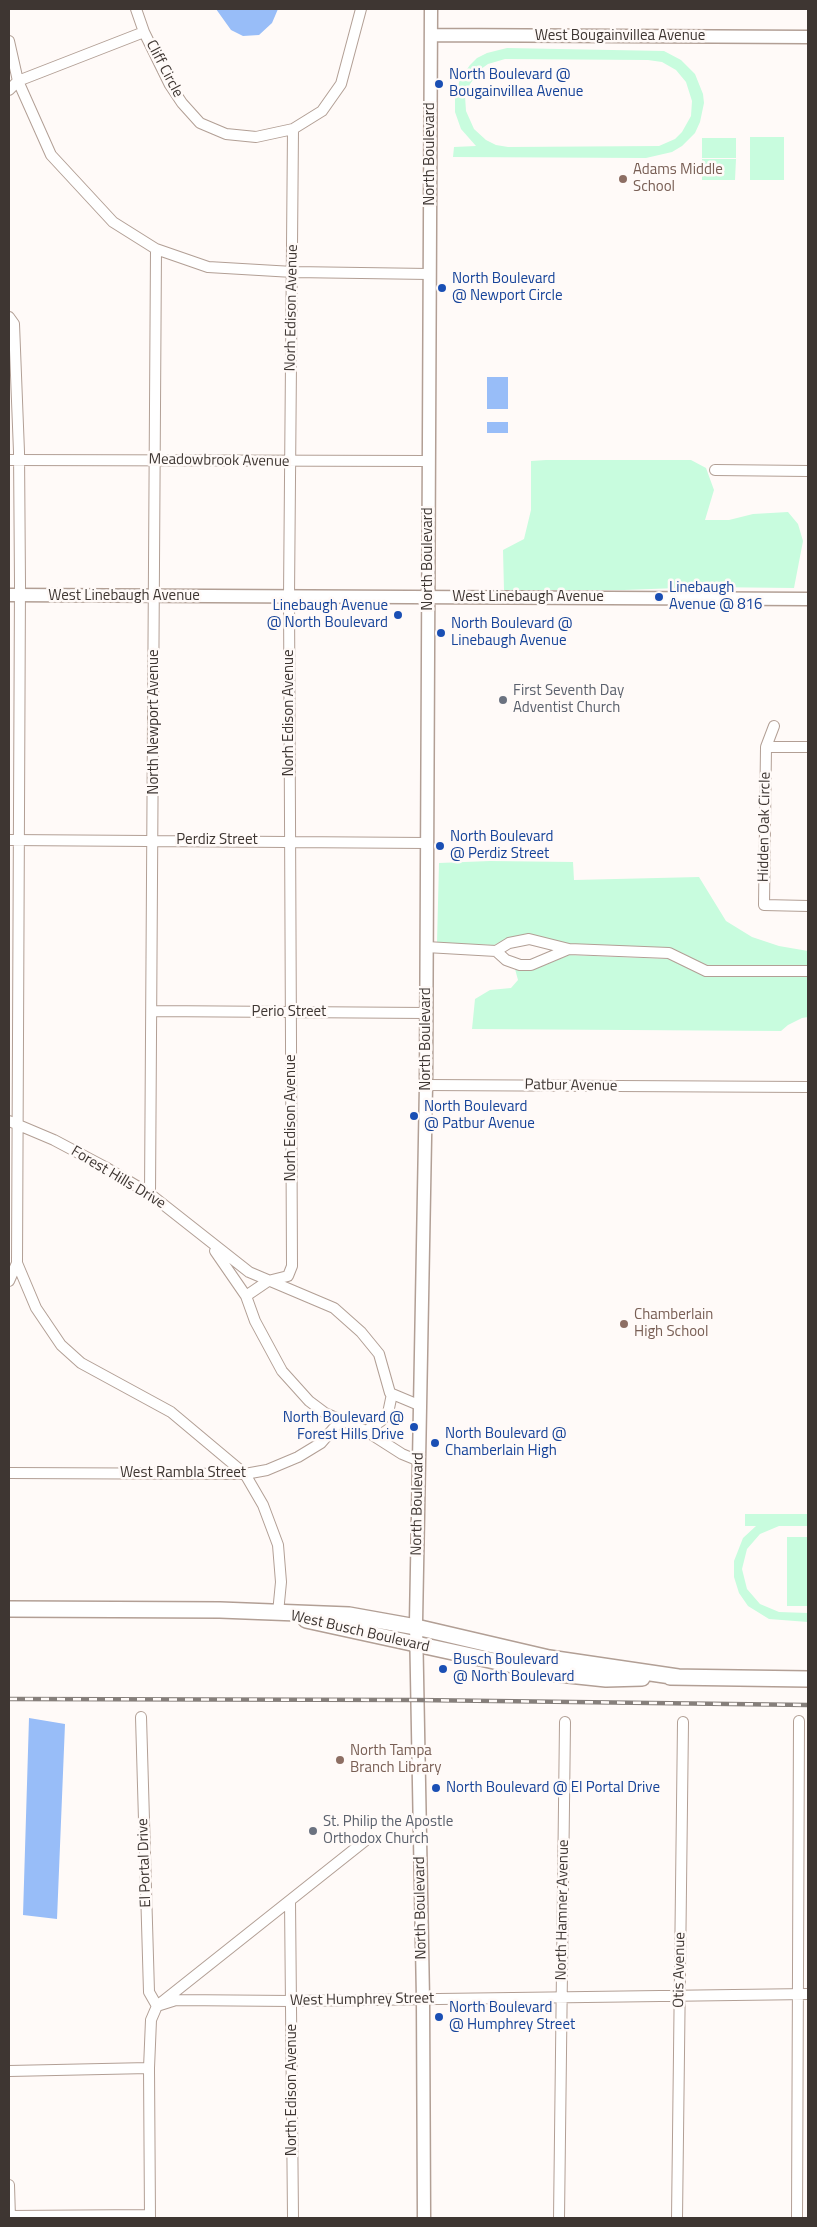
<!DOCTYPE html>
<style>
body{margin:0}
#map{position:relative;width:817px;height:2227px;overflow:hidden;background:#fffaf8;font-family:"Titillium Web",sans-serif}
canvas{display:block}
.frame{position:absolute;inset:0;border:10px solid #3e3632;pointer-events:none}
</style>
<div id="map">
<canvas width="817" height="2227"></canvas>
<div class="frame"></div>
</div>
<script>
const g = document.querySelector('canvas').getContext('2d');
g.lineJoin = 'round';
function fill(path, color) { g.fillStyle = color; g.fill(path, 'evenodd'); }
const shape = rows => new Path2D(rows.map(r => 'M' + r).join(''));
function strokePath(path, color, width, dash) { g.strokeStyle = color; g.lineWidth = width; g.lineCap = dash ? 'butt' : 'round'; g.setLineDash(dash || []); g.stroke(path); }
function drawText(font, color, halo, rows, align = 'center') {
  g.font = font + ' "Titillium Web",sans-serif'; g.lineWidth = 5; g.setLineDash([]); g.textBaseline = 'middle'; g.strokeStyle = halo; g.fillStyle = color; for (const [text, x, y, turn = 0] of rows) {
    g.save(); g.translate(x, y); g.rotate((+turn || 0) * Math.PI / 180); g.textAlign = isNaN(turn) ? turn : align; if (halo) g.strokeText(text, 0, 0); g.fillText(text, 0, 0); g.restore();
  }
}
fill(shape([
 [507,48,664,51,681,60,695,74,703,94,704,103,700,122,695,133,682,146,672,152,646,158,453,157,454,147,476,146,461,129,455,112,455,97,460,79,470,65,477,58,487,53],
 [505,59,648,60,662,62,676,70,686,82,692,101,691,116,682,132,675,139,659,146,508,147,496,145,486,140,474,129,466,111,465,96,470,84,481,69,488,64],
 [750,137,784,137,784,180,750,180],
 [702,138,736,138,736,158,702,158],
 [702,159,736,159,735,180,702,180],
 [546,460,691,460,706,468,714,490,705,520,729,520,753,514,788,512,798,524,803,541,794,588,705,587,624,590,504,590,503,550,524,539,531,510,531,461],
 [490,861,573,862,574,880,699,877,726,921,752,937,779,946,808,951,808,966,707,965,669,948,568,944,530,934,509,938,494,945,437,943,439,863],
 [569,955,668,959,706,976,808,977,808,1017,802,1018,788,1025,781,1031,472,1029,475,999,490,990,511,988,518,980,515,969,533,970],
 [745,1514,808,1514,808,1526,779,1526,760,1534,747,1549,742,1569,747,1589,760,1604,779,1612,808,1613,808,1622,769,1619,748,1606,739,1593,734,1577,734,1561,743,1538,756,1526,745,1526],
 [787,1537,808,1537,808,1606,787,1606]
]), '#c8fcde');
fill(shape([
 [216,9,278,9,272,23,259,35,243,36,231,30],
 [487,377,508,377,508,409,487,409],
 [487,422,508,422,508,433,487,433],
 [29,1718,65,1724,57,1919,23,1915]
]), '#98bdf8');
const minor = shape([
 [136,9,144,32,170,85,182,103,200,123,226,134,256,137,293,129,322,111,341,84,361,9],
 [9,41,18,81,51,155,113,222,156,249,208,267,293,272,429,274],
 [9,90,18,81,144,32],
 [9,317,14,324,19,452,20,584,17,1263,9,1281],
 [9,460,428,461],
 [715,470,808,471],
 [766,747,774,726],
 [808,747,766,747,764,905,808,906],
 [9,840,426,843],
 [426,947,496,951,509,943,529,939,569,949,669,953,706,971,808,971],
 [496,951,506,960,520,965,531,965,569,949],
 [152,1011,426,1013],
 [426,1085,808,1087],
 [9,1121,54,1140,105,1167,150,1194,249,1272,334,1308,361,1332,379,1354,390,1393,421,1406],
 [150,1194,156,249],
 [215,1251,246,1296,255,1321,282,1371,309,1401,325,1413,366,1431,402,1454,419,1461],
 [17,1263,36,1308,61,1345,81,1363,171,1412,245,1474,263,1505,278,1545,281,1582,278,1613],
 [246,1296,268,1281,288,1276,292,1266,289,596,293,129],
 [366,1431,381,1421,388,1413,392,1394],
 [9,1473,245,1474,267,1470,298,1457,321,1443,340,1421],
 [141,1717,149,1992,157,2006,176,2000,291,2001,808,1994],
 [290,1901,293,2218],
 [9,2071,149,2068],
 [9,2185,10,2218],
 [9,2216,150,2215],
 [150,2218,149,2068,151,2020,157,2006,366,1840],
 [559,2218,565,1722],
 [677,2218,683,1722],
 [797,2218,799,1721]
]);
const tertiary = shape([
 [431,35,808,37],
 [9,595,808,599],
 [424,2218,423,1999,416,1622,426,1085,431,9]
]);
const primary = shape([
 [9,1609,220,1610,349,1615,416,1627,549,1658,678,1677],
 [306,1620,549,1673,606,1679,642,1678],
 [670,1677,808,1679]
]);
strokePath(minor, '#b29f95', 12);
strokePath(tertiary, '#b29f95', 15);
strokePath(primary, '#b29f95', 18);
strokePath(minor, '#fff', 10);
strokePath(tertiary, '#fff', 12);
strokePath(primary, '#fff', 15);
const rail = shape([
 [9,1699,417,1700,808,1705]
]);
strokePath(rail, '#867f7b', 4.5);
strokePath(rail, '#fffaf8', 2.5, [8]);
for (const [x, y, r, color] of [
 [439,84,5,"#1a4fb4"],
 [623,179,5,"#8d6e63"],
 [442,288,5,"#1a4fb4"],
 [659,597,5,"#1a4fb4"],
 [398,615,5,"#1a4fb4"],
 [441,633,5,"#1a4fb4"],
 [503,700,5,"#6b7280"],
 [440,846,5,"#1a4fb4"],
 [414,1116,5,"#1a4fb4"],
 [624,1324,5,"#8d6e63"],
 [414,1427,5,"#1a4fb4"],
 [435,1443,5,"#1a4fb4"],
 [443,1669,5,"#1a4fb4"],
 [340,1760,5,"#8d6e63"],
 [436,1788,5,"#1a4fb4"],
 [313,1831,5,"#6b7280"],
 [439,2017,5,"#1a4fb4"]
]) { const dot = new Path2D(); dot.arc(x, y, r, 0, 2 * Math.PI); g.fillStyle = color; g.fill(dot); strokePath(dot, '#fffaf8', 2); }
drawText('15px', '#3e3632', '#fffaf8', [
 ["West Bougainvillea Avenue",620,36],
 ["Cliff Circle",164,69,62],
 ["North Boulevard",430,154,-90],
 ["Norh Edison Avenue",292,308,-89],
 ["Meadowbrook Avenue",219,461,1],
 ["North Boulevard",428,559,-90],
 ["West Linebaugh Avenue",124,596],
 ["West Linebaugh Avenue",528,597],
 ["Norh Edison Avenue",289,713,-90],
 ["North Newport Avenue",154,722,-90],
 ["Hidden Oak Circle",765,827,-89],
 ["Perdiz Street",217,840],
 ["Perio Street",289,1012],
 ["North Boulevard",426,1039,-90],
 ["Patbur Avenue",571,1086,1],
 ["Norh Edison Avenue",291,1118,-90],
 ["Forest Hills Drive",118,1178,31],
 ["West Rambla Street",183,1473],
 ["North Boulevard",418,1504,-89],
 ["West Busch Boulevard",360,1632,13],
 ["El Portal Drive",145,1863,-92],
 ["North Boulevard",421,1908,-91],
 ["North Hamner Avenue",563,1910,-89],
 ["Otis Avenue",680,1970,-89],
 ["West Humphrey Street",362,2000,-1],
 ["North Edison Avenue",292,2090,-90]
]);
drawText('15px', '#164399', '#fffaf8', [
 ["North Boulevard @",449,75],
 ["Bougainvillea Avenue",449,92],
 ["North Boulevard",452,279],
 ["@ Newport Circle",452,296],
 ["Linebaugh",669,588],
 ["Avenue @ 816",669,605],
 ["Linebaugh Avenue",388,606,"right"],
 ["@ North Boulevard",388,623,"right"],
 ["North Boulevard @",451,624],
 ["Linebaugh Avenue",451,641],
 ["North Boulevard",450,837],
 ["@ Perdiz Street",450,854],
 ["North Boulevard",424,1107],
 ["@ Patbur Avenue",424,1124],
 ["North Boulevard @",404,1418,"right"],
 ["Forest Hills Drive",404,1435,"right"],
 ["North Boulevard @",445,1434],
 ["Chamberlain High",445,1451],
 ["Busch Boulevard",453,1660],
 ["@ North Boulevard",453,1677],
 ["North Boulevard @ El Portal Drive",446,1788],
 ["North Boulevard",449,2008],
 ["@ Humphrey Street",449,2025]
], 'left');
drawText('15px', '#785e54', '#fffaf8', [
 ["Adams Middle",633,170],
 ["School",633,187],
 ["Chamberlain",634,1315],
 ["High School",634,1332],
 ["North Tampa",350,1751],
 ["Branch Library",350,1768]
], 'left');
drawText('15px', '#5b616d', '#fffaf8', [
 ["First Seventh Day",513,691],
 ["Adventist Church",513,708],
 ["St. Philip the Apostle",323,1822],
 ["Orthodox Church",323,1839]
], 'left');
</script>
